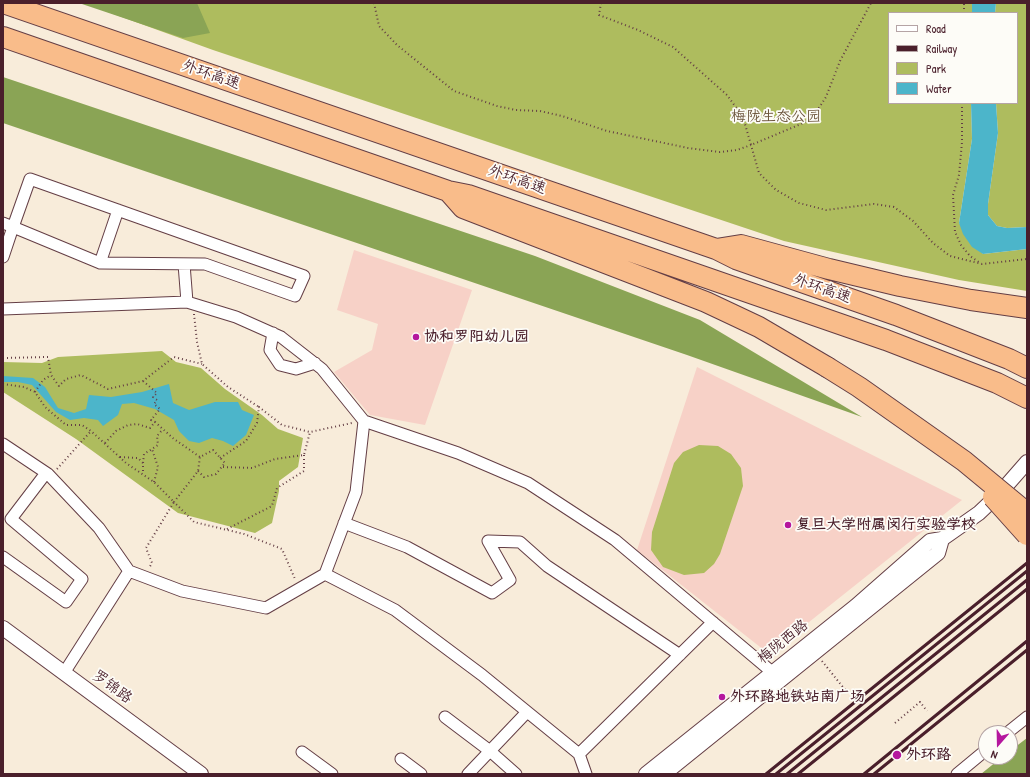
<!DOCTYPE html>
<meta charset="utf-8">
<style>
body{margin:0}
#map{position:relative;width:1030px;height:777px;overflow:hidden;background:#f8ecda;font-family:"Patrick Hand",sans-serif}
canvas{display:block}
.frame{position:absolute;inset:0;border:4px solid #4a1f2b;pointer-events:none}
.legend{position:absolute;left:888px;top:12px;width:130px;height:92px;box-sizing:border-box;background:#fdfcf7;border:1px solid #b5a4a5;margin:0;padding:5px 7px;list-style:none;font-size:12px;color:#4a1f2b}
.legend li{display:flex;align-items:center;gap:8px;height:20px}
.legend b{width:20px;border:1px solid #b5a4a5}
.north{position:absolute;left:978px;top:725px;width:40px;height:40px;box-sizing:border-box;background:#fdfcf7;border:1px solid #b5a4a5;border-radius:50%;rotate:200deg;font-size:11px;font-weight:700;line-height:16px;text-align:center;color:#4a1f2b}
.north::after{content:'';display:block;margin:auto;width:14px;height:18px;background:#b5179e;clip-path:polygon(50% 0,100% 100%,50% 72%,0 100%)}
</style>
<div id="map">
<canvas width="1030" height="777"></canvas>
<div class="frame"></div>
<ul class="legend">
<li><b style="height:5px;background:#fff"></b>Road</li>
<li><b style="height:5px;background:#4a1f2b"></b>Railway</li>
<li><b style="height:11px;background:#aebc5e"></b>Park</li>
<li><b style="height:11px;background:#4cb5ca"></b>Water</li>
</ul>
<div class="north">N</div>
</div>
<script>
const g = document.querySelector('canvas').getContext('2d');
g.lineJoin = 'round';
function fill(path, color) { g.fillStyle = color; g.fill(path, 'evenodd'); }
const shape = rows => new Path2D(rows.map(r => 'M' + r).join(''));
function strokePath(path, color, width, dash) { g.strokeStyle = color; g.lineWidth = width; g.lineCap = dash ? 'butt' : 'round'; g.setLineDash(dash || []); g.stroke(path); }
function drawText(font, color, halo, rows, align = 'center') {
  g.font = font + ' "Patrick Hand","LXGW WenKai TC",sans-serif'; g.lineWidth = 3.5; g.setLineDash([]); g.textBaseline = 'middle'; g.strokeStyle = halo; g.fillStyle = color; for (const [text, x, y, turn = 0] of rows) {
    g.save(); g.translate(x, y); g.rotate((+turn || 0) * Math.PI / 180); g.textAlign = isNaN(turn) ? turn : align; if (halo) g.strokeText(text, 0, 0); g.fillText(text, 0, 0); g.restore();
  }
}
fill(shape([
 [354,250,472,290,425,425,370,415,334,372,372,350,378,324,337,310],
 [697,367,962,500,769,654,637,550]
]), '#f7d1c7');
fill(shape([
 [83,3,972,3,972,13,889,13,889,103,971,103,972,139,959,223,983,254,1027,249,1027,291,959,280,784,241,213,50],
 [996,3,1027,3,1027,227,1007,228,997,226,988,215,988,204,998,133,996,103,1017,103,1017,13,995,13],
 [162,351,176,362,201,368,225,389,262,415,278,429,303,438,298,467,279,481,279,491,272,523,255,533,178,513,76,439,3,392,3,362,42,363,58,357],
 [699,445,718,446,731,454,741,468,743,486,720,554,714,564,704,573,684,575,663,567,651,550,652,532,674,463,683,452]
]), '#aebc5e');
fill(shape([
 [79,3,197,3,210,33,183,38],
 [3,77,535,256,700,320,862,417,687,355,3,123],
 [1027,738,1027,774,981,774,1002,757,1010,757,1010,751]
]), '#8aa455');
fill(shape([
 [972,3,996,3,995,13,972,13],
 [971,103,996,103,998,133,988,204,988,215,997,226,1007,228,1027,227,1027,249,983,254,972,247,963,234,959,223,972,139],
 [3,376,33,378,45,387,58,408,74,413,86,409,89,395,111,397,142,392,169,384,173,403,189,410,215,402,238,402,242,410,254,415,246,435,233,446,223,441,212,438,199,443,189,441,179,431,174,420,155,409,134,403,122,404,118,415,103,426,98,420,84,418,70,420,56,412,32,385,18,382,4,382]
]), '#4cb5ca');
const minor = shape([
 [3,223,13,227,100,263,205,264,295,296,304,276,30,179,13,227,3,257],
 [100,263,118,210],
 [184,264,187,302],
 [3,309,187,302,236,317,281,337,322,369,364,421,458,453,528,483,615,540,772,672],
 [273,333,270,350,280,365,296,369,315,363],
 [3,444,48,474,99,528,129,571,64,673],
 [344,523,407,547,492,593,510,580,488,541,520,542,547,566,680,655],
 [3,557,66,602,82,579,11,519,46,473],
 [129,571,182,591,266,608,325,574,356,492,364,421],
 [325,574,395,610,482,675,579,754,586,774],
 [445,717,490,751,516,774],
 [1007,733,1027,717],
 [302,752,332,774],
 [579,754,713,622],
 [401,759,421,774],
 [468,774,527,712],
 [957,774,986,750]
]);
const tertiary = shape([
 [3,628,201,774],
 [646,774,856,606,930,541,942,539,979,513,999,494,1027,462],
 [664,774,938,553,942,539]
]);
const motorway = shape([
 [3,3,716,249,736,259,896,315,1009,359,1027,368],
 [3,37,448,191,468,195,886,340,997,383,1027,398],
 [448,191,463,208,706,302,759,327,827,367],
 [716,249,741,245,829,269,900,286,971,300,1027,308]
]);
strokePath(minor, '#643e45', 13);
strokePath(tertiary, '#643e45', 16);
strokePath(motorway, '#643e45', 22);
strokePath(shape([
 [374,3,379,26,397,45,454,91,497,106,516,110,540,111,562,116,607,131,688,148,720,152,737,150,751,145,759,173,776,190,799,203,826,210,874,204,894,207,913,221,933,243,950,256,982,264,1027,259],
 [601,3,599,15,638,30,673,47,727,95,743,117,751,145,801,124,813,117,826,97,840,61,871,3],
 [964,13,964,3],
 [962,103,962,142,959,175,953,195,955,232,961,245,970,256,980,263],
 [194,314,197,342,202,364,228,387,259,407],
 [3,358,48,357,51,375,59,386,66,379,81,375,108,389,143,381,174,357,202,364],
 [143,381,157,393,153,397,157,400,154,404,160,409,151,420,155,422],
 [3,384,24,387,35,392,45,407,66,425,82,425,91,431,126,463,154,482,174,502,146,548,152,563,149,568],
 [35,392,43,380,51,375],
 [105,443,116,431,128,425,137,424,150,428,155,422,174,439,200,457],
 [120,457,138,458,143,463,143,474],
 [220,458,246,441,257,423,259,407,282,425,310,432,352,423],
 [143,463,144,454,152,449],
 [223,467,252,468,275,459,304,455,310,432],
 [57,469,91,431],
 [198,471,204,477,216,474,225,463,213,450,200,457,198,471,174,502,194,522,244,534,282,549,295,579],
 [154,482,158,467,152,449,158,445,157,436,163,429],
 [227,529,272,506,277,488,304,471,304,455],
 [822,661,846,691],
 [895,723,920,702,927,711]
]), '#643e45', 2, [1, 3]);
strokePath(minor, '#fff', 11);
strokePath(tertiary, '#fff', 14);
strokePath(motorway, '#f9bc8a', 20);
strokePath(shape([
 [766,774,1027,563],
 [776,774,1027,571],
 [787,774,1027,580],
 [798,774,1027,589],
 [864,774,1027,641],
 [874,774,1027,650]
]), '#4a1f2b', 3);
const motorwayBridge = shape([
 [827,367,859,387,964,461,1027,513],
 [993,497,1027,535]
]);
strokePath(motorwayBridge, '#643e45', 22, []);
strokePath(motorwayBridge, '#f9bc8a', 20);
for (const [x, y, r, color] of [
 [416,337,4,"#b5179e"],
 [788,525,4,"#b5179e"],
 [722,697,4,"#b5179e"],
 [897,755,5,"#b5179e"]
]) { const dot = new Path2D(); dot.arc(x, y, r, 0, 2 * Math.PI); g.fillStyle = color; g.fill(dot); strokePath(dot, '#fdfcf7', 1.5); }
drawText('15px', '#4a1f2b', '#fdfcf7', [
 ["外环高速",211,75,19],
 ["外环高速",517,180,19],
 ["外环高速",822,289,19],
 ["梅陇西路",783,642,-39],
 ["罗锦路",112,687,36]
]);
drawText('15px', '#6d563d', '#fdfcf7', [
 ["梅陇生态公园",776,117]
]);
drawText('bold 15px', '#4a1f2b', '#fdfcf7', [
 ["协和罗阳幼儿园",424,337],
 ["复旦大学附属闵行实验学校",796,525],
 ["外环路地铁站南广场",730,697],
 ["外环路",906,755]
], 'left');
</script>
